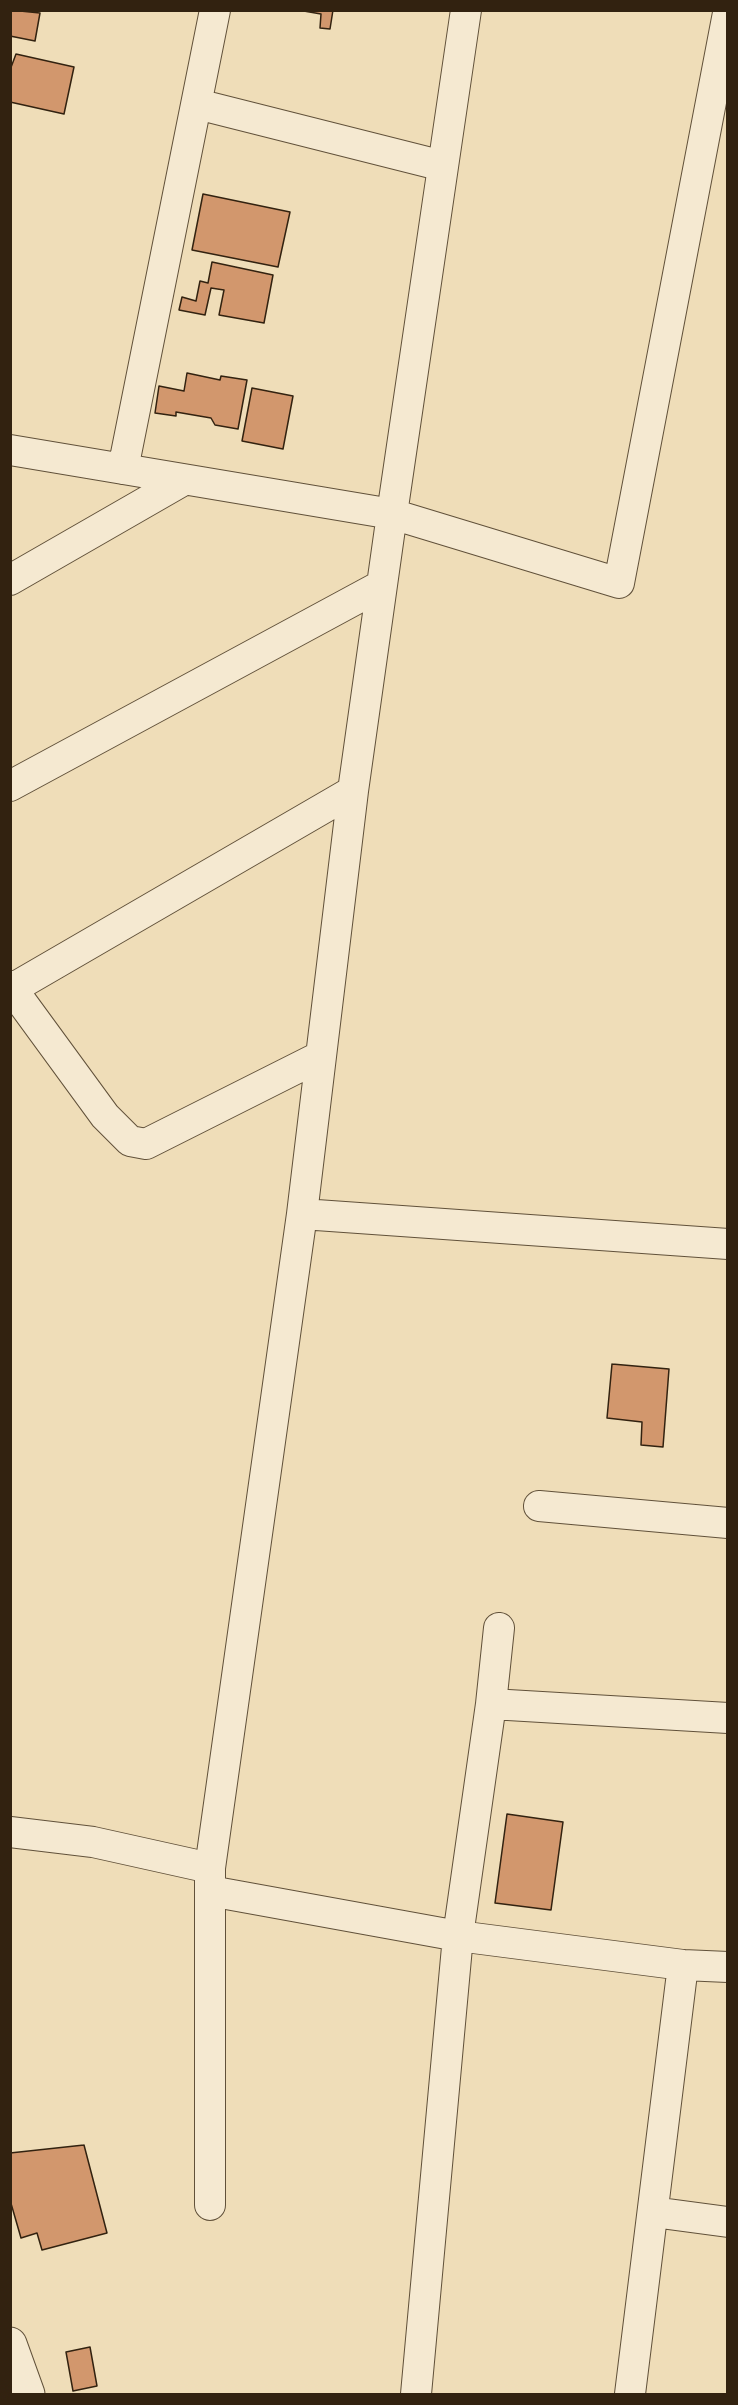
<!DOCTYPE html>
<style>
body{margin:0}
#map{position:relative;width:738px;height:2405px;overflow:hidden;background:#efddb8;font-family:"IM FELL Great Primer",serif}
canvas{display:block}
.frame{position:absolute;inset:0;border:12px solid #322210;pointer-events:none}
</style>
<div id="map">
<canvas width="738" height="2405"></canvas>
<div class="frame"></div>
</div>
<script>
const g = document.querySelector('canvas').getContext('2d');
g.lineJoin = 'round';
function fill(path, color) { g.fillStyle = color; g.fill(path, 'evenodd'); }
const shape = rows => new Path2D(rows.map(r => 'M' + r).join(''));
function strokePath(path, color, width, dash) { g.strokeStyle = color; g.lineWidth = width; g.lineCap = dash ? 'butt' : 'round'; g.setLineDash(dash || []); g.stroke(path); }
const building = shape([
 [10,10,40,13,35,41,10,36,10,10],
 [298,10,333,10,330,29,320,28,321,14,298,10],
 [16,54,74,67,64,114,10,102,10,70,16,54],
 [203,194,290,212,278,267,192,250,203,194],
 [212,262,273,275,264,323,219,315,224,290,211,288,205,315,179,310,182,297,196,301,200,281,208,283,212,262],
 [187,373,220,380,221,376,247,380,238,429,215,425,211,418,176,412,176,416,155,413,159,386,184,391,187,373],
 [252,388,293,396,283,449,242,441,252,388],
 [612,1364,669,1369,663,1447,641,1445,642,1422,607,1418,612,1364],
 [507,1814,563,1822,551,1910,495,1903,507,1814],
 [84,2145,107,2233,42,2250,37,2233,21,2238,10,2200,10,2153,84,2145],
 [90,2347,97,2386,73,2391,66,2352,90,2347]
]);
fill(building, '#d2976d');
strokePath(building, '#322210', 1.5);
const minor = shape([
 [197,104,443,166],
 [10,450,392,514,619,583,728,13],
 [123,469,215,10],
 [10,580,184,480],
 [10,786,382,585],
 [10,986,105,1116,130,1141,146,1144,321,1056],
 [10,990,353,791,392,514,466,10],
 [302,1214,728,1244],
 [539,1506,728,1523],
 [491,1704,728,1718],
 [10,1832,93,1842,210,1868],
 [210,1891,458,1936,683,1965,728,1967],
 [210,2205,210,1868,302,1214,353,791],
 [653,2212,728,2222],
 [416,2394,458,1936,491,1704,499,1628],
 [630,2394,683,1965]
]);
const tertiary = shape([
 [10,2344,28,2394]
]);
strokePath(minor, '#61513a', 32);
strokePath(tertiary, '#61513a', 35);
strokePath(minor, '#f5e9d1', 30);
strokePath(tertiary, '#f5e9d1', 33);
</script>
